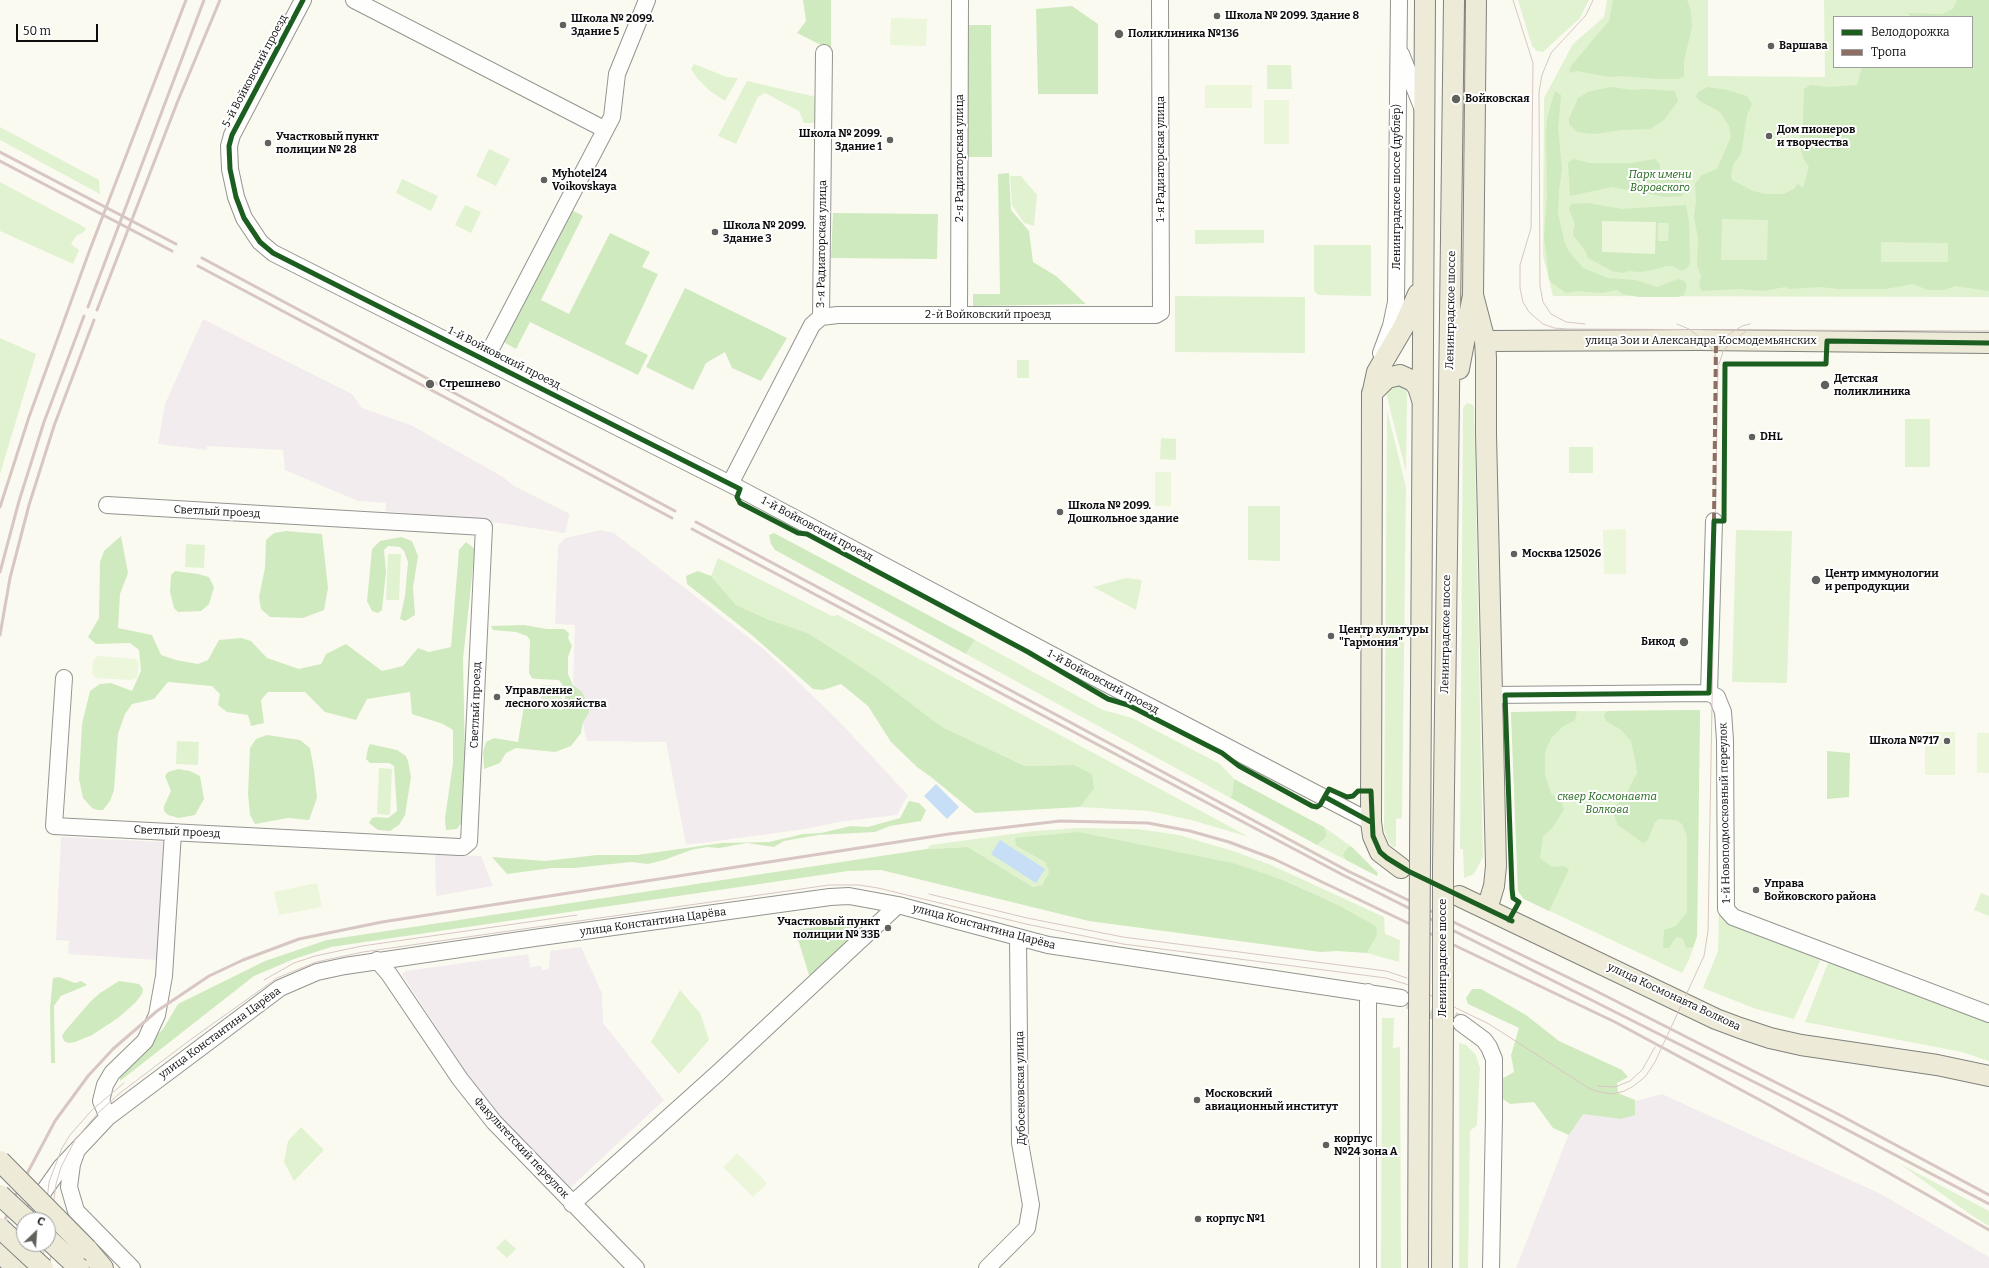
<!DOCTYPE html>
<meta charset="utf-8">
<style>
body{margin:0}
#map{position:relative;width:1989px;height:1268px;overflow:hidden;background:#fbfaf1;font-family:Bitter,serif}
canvas{display:block}
.legend{position:absolute;left:1833px;top:16px;width:140px;height:52px;box-sizing:border-box;background:#fff;border:1px solid #9e9e9e;margin:0;padding:5px 7px;list-style:none;font-size:12px;color:#0d0d0d}
.legend li{display:flex;align-items:center;gap:8px;height:20px}
.legend b{width:20px;border:1px solid #9e9e9e}
.north{position:absolute;left:16px;top:1212px;width:40px;height:40px;box-sizing:border-box;background:#fff;border:1px solid #9e9e9e;border-radius:50%;rotate:25deg;font-size:11px;font-weight:700;line-height:16px;text-align:center;color:#0d0d0d}
.north::after{content:'';display:block;margin:auto;width:14px;height:18px;background:#60605d;clip-path:polygon(50% 0,100% 100%,50% 72%,0 100%)}
.scale{position:absolute;left:16px;top:24px;width:82px;height:18px;box-sizing:border-box;border:2px solid #0d0d0d;border-top:0;padding-left:5px;font-size:12px;line-height:14px;white-space:nowrap;color:#0d0d0d;-webkit-text-stroke:3px #fff;paint-order:stroke}
</style>
<div id="map">
<canvas width="1989" height="1268"></canvas>
<ul class="legend">
<li><b style="height:5px;background:#1b5e20"></b>Велодорожка</li>
<li><b style="height:5px;background:#8d6e63"></b>Тропа</li>
</ul>
<div class="north">С</div>
<div class="scale">50 m</div>
</div>
<script>
const g = document.querySelector('canvas').getContext('2d');
g.lineJoin = 'round';
function fill(path, color) { g.fillStyle = color; g.fill(path, 'evenodd'); }
const shape = rows => new Path2D(rows.map(r => 'M' + r).join(''));
function strokePath(path, color, width, dash) { g.strokeStyle = color; g.lineWidth = width; g.lineCap = dash ? 'butt' : 'round'; g.setLineDash(dash || []); g.stroke(path); }
function drawText(font, color, halo, rows, align = 'center') {
  g.font = font + ' Bitter,serif'; g.lineWidth = 4; g.setLineDash([]); g.textBaseline = 'middle'; g.strokeStyle = halo; g.fillStyle = color; for (const [text, x, y, turn = 0] of rows) {
    g.save(); g.translate(x, y); g.rotate((+turn || 0) * Math.PI / 180); g.textAlign = isNaN(turn) ? turn : align; if (halo) g.strokeText(text, 0, 0); g.fillText(text, 0, 0); g.restore();
  }
}
fill(shape([
 [203,319,352,394,362,408,411,425,503,477,514,486,570,514,565,533,499,523,386,511,386,503,358,501,285,470,283,450,207,446,207,450,158,444,165,404],
 [601,530,614,533,766,651,836,718,908,795,897,815,838,822,806,829,686,845,666,742,587,741,573,681,575,625,555,624,558,546,565,538],
 [61,837,164,842,157,960,68,954,69,941,56,940],
 [435,855,481,856,493,886,436,896],
 [581,947,602,993,603,1023,664,1100,570,1188,501,1116,467,1075,402,974,406,971,528,954,531,971,531,967,541,966,542,970,549,969,550,951],
 [1662,1094,1881,1194,1989,1257,1989,1268,1516,1268,1581,1103,1602,1110]
]), '#f3ecee');
fill(shape([
 [1518,0,1589,0,1580,18,1543,52,1537,51,1532,46],
 [1607,0,1708,0,1708,76,1825,77,1824,0,1989,0,1989,297,1553,296,1543,256,1544,98,1573,44,1604,17],
 [1834,17,1972,17,1972,67,1834,67],
 [694,64,727,77,738,78,725,101,710,91,697,78,691,69],
 [1267,65,1291,65,1292,89,1267,89],
 [747,81,816,97,815,123,804,123,799,111,765,93,758,97,736,144,718,136],
 [0,127,99,180,100,194,0,140],
 [489,149,510,159,496,186,476,176],
 [1010,176,1021,176,1037,195,1034,226,1024,223,1012,205],
 [402,179,438,196,431,211,396,193],
 [0,182,86,228,84,232,76,236,71,244,79,250,73,264,0,231],
 [465,205,481,212,471,233,455,225],
 [1195,230,1264,230,1264,243,1195,244],
 [1314,245,1371,245,1371,296,1318,295,1314,291],
 [1175,296,1305,297,1305,353,1175,352],
 [0,338,36,354,0,474],
 [1017,360,1029,360,1029,378,1017,378],
 [1396,384,1406,389,1407,396,1406,472,1387,397,1388,390],
 [1467,403,1473,405,1474,408,1483,857,1474,874,1464,878,1463,849,1460,849,1463,408],
 [1387,410,1406,487,1402,818,1396,819,1396,847,1393,847,1388,841,1384,829],
 [1905,419,1930,419,1930,467,1905,467],
 [1161,438,1176,439,1176,460,1160,459],
 [1569,447,1593,447,1593,473,1569,473],
 [1248,506,1280,506,1280,561,1248,560],
 [1736,530,1792,531,1787,683,1732,682],
 [186,544,205,545,204,568,185,567],
 [388,554,401,554,399,600,386,600],
 [718,558,832,616,838,615,1249,837,1191,820,1149,811,1080,807,1094,789,1074,765,1025,766,942,727,876,677,808,633,767,619,736,605,711,576],
 [1126,578,1142,580,1136,610,1093,587],
 [975,640,1103,710,1132,718,1220,764,1234,779,1232,796,1229,797,966,654],
 [542,685,562,686,561,703,541,701],
 [1700,710,1697,936,1689,960,1682,973,1524,899,1518,891,1511,712],
 [177,741,199,742,198,765,176,764],
 [379,768,392,769,390,815,377,814],
 [1324,827,1352,847,1349,848,1343,856,1346,860,1317,845,1327,836],
 [1079,828,1137,829,1179,835,1236,852,1271,865,1384,917,1385,934,1400,940,1399,962,1367,953,1377,935,1334,903,1283,880,1237,864,1016,846,1045,862,1049,872,1042,885,1033,887,968,847,927,849,931,845,1034,831],
 [1981,893,1989,896,1989,916,1974,910],
 [1719,914,1823,955,1794,1019,1756,1009,1703,988,1718,951],
 [1830,958,1989,1017,1989,1061,1962,1052,1805,1022],
 [680,990,700,1013,709,1040,679,1074,651,1042],
 [1382,1018,1394,1018,1393,1048,1400,1047,1401,1268,1381,1268],
 [1459,1043,1466,1045,1476,1055,1480,1068,1477,1125,1470,1131,1468,1268,1459,1268],
 [301,1127,324,1150,294,1181,284,1162,288,1141],
 [1900,1164,1989,1211,1989,1226,1974,1217],
 [505,1239,516,1249,507,1258,496,1248]
]), '#e0f2d0');
fill(shape([
 [803,0,831,0,831,50,797,33,806,21],
 [1613,0,1687,0,1691,11,1692,27,1684,61,1684,77,1677,79,1657,79,1622,76,1610,77,1577,71,1569,73,1571,66,1609,21],
 [1957,0,1989,0,1989,291,1955,286,1944,290,1928,290,1913,284,1885,289,1839,289,1820,287,1790,289,1785,287,1763,291,1739,289,1702,291,1699,286,1701,276,1697,265,1698,238,1694,217,1696,201,1695,184,1702,175,1717,169,1731,137,1729,126,1720,112,1700,101,1696,97,1698,92,1708,87,1727,90,1747,96,1752,104,1747,115,1741,154,1734,163,1731,174,1732,180,1753,191,1765,194,1783,194,1794,189,1798,184,1803,188,1809,167,1803,158,1799,141,1803,124,1804,89,1811,85,1829,87,1857,85,1862,67,1972,67,1972,17,1912,17,1907,13,1942,14,1953,9],
 [1722,219,1768,220,1767,260,1721,260],
 [1881,242,1948,243,1948,262,1881,262],
 [1072,6,1098,24,1098,94,1038,94,1036,9],
 [966,25,991,25,992,157,966,157],
 [1610,87,1633,90,1646,89,1675,91,1678,101,1664,120,1650,129,1622,130,1594,134,1577,132,1569,124,1569,119,1578,98,1588,92],
 [1555,91,1561,95,1558,128,1562,169,1559,191,1558,213,1564,240,1568,250,1583,268,1608,278,1636,280,1657,287,1678,279,1684,281,1687,285,1684,295,1678,297,1639,297,1622,294,1617,290,1601,293,1577,291,1566,293,1552,283,1549,278,1544,237,1547,196,1546,131,1547,119],
 [1573,159,1590,163,1632,163,1655,159,1660,165,1660,171,1665,175,1681,181,1685,186,1684,191,1682,196,1665,197,1612,187,1570,196,1568,163],
 [1009,173,1011,210,1029,231,1033,262,1056,276,1086,304,973,306,973,294,1000,294,998,174],
 [1588,203,1622,209,1686,205,1689,222,1690,263,1687,268,1682,271,1673,266,1667,266,1657,269,1640,272,1628,271,1623,273,1612,271,1588,258,1586,252,1573,235,1573,230,1575,225,1569,209,1571,204],
 [1658,223,1669,223,1668,241,1658,241],
 [570,209,583,216,541,300,569,314,610,233,650,252,642,267,658,274,625,344,648,355,638,375,530,322,516,349,502,341],
 [833,213,938,214,937,259,831,258],
 [685,288,787,338,761,381,732,368,725,352,706,363,693,390,646,367],
 [286,531,322,534,328,588,324,610,303,618,270,617,261,609,259,597,265,568,266,540,274,533],
 [774,533,975,640,966,654,775,550,771,544,769,535],
 [121,536,128,573,120,594,118,628,152,635,161,655,176,660,198,664,208,660,219,640,241,638,251,641,267,658,299,669,321,664,326,654,346,644,382,671,403,666,418,648,429,652,451,647,459,550,466,542,475,549,463,659,466,808,464,819,457,829,446,830,445,818,453,763,453,730,443,724,412,714,410,692,367,699,356,720,325,712,305,692,268,692,261,700,264,723,251,726,248,715,227,712,218,705,220,694,212,686,168,682,154,699,132,704,125,714,118,734,114,790,110,801,103,810,97,810,92,808,83,798,79,779,82,724,90,691,100,684,111,683,132,691,141,671,139,650,130,643,96,644,88,637,99,618,100,562,104,551],
 [401,537,412,541,418,556,413,588,415,615,405,621,400,619,405,596,408,562,404,551,400,547,388,546,384,550,386,572,382,610,378,613,372,611,367,601,372,549,380,541],
 [175,571,198,574,209,577,214,587,209,604,201,611,178,612,174,608,170,592,171,575],
 [698,571,711,576,736,605,767,619,808,633,876,677,942,727,1025,766,1074,765,1092,774,1094,789,1080,807,975,813,931,777,917,767,891,742,868,706,841,684,823,690,813,689,753,636,687,584,686,576],
 [524,625,547,629,564,629,569,633,568,638,572,646,568,657,568,674,573,685,582,692,589,707,589,713,583,722,581,733,571,746,555,752,516,748,506,753,500,763,484,769,483,752,486,742,494,738,518,742,524,706,534,704,562,710,565,705,565,689,559,680,537,679,532,678,529,673,530,640,527,636,516,632,493,630,491,626],
 [1700,710,1697,936,1693,947,1687,948,1682,938,1676,937,1669,948,1663,948,1664,930,1676,926,1687,912,1687,836,1682,824,1677,820,1659,819,1655,822,1648,840,1643,843,1618,825,1613,813,1613,807,1623,800,1637,773,1635,759,1631,741,1620,729,1606,721,1604,716,1607,711],
 [1577,711,1575,720,1562,727,1551,738,1545,752,1545,776,1551,793,1561,802,1564,809,1552,828,1543,836,1540,858,1552,867,1564,866,1569,869,1549,911,1524,899,1518,891,1511,712],
 [267,735,300,740,310,748,314,770,317,798,309,820,288,818,255,824,250,815,248,794,250,748,256,739],
 [370,744,397,750,406,756,408,761,411,777,405,815,399,825,390,831,378,830,369,823,372,818,377,817,388,818,397,811,394,766,389,763,370,763,366,759,368,748],
 [1827,751,1850,753,1849,797,1827,799],
 [178,769,190,771,200,776,204,799,195,815,179,818,168,815,164,811,164,806,171,791,165,776,168,772],
 [1234,779,1324,827,1327,836,1317,845,1229,797,1232,796],
 [909,801,919,803,926,810,921,821,890,826,875,832,818,835,784,841,774,847,747,843,719,848,707,847,691,850,664,860,648,864,631,862,574,868,552,868,507,874,492,857,545,861,597,855,637,855,722,843,769,842,803,834,821,833,851,826,868,827,900,818],
 [1078,832,1237,864,1283,880,1334,903,1376,926,1377,935,1367,953,1337,951,1321,952,1089,921,881,870,848,871,331,947,294,959,254,976,120,1081,121,1070,163,1029,178,1004,265,961,327,940,927,849,968,847,1033,887,1042,885,1049,872,1045,862,1016,846,1015,838],
 [1349,847,1352,847,1378,873,1377,876,1346,860,1343,856,1345,851],
 [876,918,810,978,795,930],
 [59,977,75,983,81,981,87,985,61,996,54,1006,55,1063,51,1063,50,1008,53,978],
 [119,981,139,984,143,989,142,994,135,1003,118,1018,92,1035,75,1042,69,1043,64,1041,62,1036,65,1031,91,1001,100,993],
 [1472,989,1481,989,1526,1015,1559,1041,1622,1070,1628,1077,1617,1083,1618,1093,1635,1100,1635,1115,1621,1119,1583,1114,1569,1135,1553,1128,1534,1102,1510,1104,1500,1097,1500,1080,1514,1072,1511,1055,1519,1028,1468,1004,1466,998]
]), '#cfeabe');
fill(shape([
 [891,18,927,19,926,46,890,45],
 [1252,85,1252,108,1205,108,1205,85],
 [1264,100,1289,100,1289,144,1264,144],
 [1602,221,1656,222,1655,254,1602,252],
 [1155,472,1171,472,1171,506,1155,506],
 [1626,529,1626,574,1604,574,1603,530],
 [97,656,136,659,139,664,137,678,131,680,96,678,92,673,93,661],
 [1925,732,1955,732,1955,775,1925,775],
 [1977,733,1989,733,1989,773,1977,773],
 [317,883,322,907,279,915,274,892],
 [737,1153,767,1183,753,1197,723,1167]
]), '#ebf6da');
fill(shape([
 [936,784,959,807,947,819,924,796],
 [1000,840,1045,869,1036,883,991,854]
]), '#c6dff6');
strokePath(shape([
 [1409,1001,1461,1023]
]), '#d7d6cf', 16, [16, 8]);
const minor = shape([
 [303,0,232,135,229,146,230,169,236,197,244,218,260,242,273,253,740,489,1105,683,1371,822],
 [354,0,604,129],
 [1401,54,1422,107],
 [959,315,960,0],
 [821,317,824,53],
 [1381,353,1391,326,1396,302,1399,0],
 [485,360,612,117,617,74,647,0],
 [730,484,812,325,821,317,838,315,1156,315,1161,312,1160,0],
 [64,678,54,826,459,847,463,847,469,842,484,527,107,505],
 [1709,693,1717,697,1723,712,1725,740,1726,909,1733,917,1989,1014],
 [1709,693,1714,521],
 [1491,695,1709,693],
 [377,960,389,974,460,1079,494,1122,636,1268],
 [1368,992,1368,1268],
 [1461,1023,1484,1040,1489,1047,1494,1059,1494,1117,1491,1268],
 [108,1117,101,1101,105,1085,112,1073,145,1041,157,1015,164,976,173,832],
 [76,1153,72,1164,69,1187,76,1211,132,1268],
 [572,1204,719,1072,898,905],
 [31,1220,44,1191,61,1167,108,1117,280,988,317,972,345,966,541,937,830,897,849,896,898,905,1048,945,1401,998],
 [987,1268,1027,1228,1031,1205,1020,1143,1018,938]
]);
const major = shape([
 [1473,295,1485,341,1486,358,1486,434,1496,866,1494,886,1487,909],
 [1485,341,1698,340,1989,343],
 [1459,369,1473,295,1476,0],
 [1372,393,1387,378,1400,375,1413,381,1418,387,1422,400],
 [1420,858,1425,0],
 [1401,868,1380,852,1373,836,1371,822,1372,395,1377,372,1404,326,1418,294],
 [1443,868,1454,0],
 [1459,896,1716,1019,1740,1028,1770,1038,1801,1045,1937,1065,1989,1076],
 [87,1249,103,1268],
 [0,1253,17,1268],
 [1418,1268,1419,1012],
 [1442,1268,1443,1022]
]);
strokePath(minor, '#949490', 18);
strokePath(major, '#81817d', 22);
strokePath(minor, '#fefefd', 16);
strokePath(major, '#edead8', 20);
strokePath(shape([
 [1513,0,1533,63,1531,228,1520,265,1520,288,1523,302,1529,312,1543,324,1554,328,1568,329,1989,331],
 [1585,324,1566,322,1551,314,1543,302,1540,286,1539,92,1542,75,1551,53,1586,15,1593,0],
 [1714,357,1720,345,1728,335,1742,326,1750,324],
 [1719,364,1723,352,1729,344,1749,329],
 [929,894,1027,918,1123,937,1386,971,1407,978],
 [264,980,294,963,315,956,362,946,577,915],
 [1598,1086,1615,1087,1630,1081,1642,1070,1655,1047],
 [45,1220,49,1182,62,1148,70,1135,92,1110,124,1083],
 [43,1268,44,1244],
 [50,1268,53,1207,56,1184,61,1167,75,1140,97,1114,120,1093,190,1040,277,978,316,962,363,952,829,885,859,885,878,888,1026,924,1123,944,1386,978,1409,985,1489,1024,1590,1089,1600,1092,1613,1094,1624,1091,1632,1087,1645,1077,1655,1062,1704,956,1708,931,1718,364,1715,353,1708,344,1689,329,1677,324]
]), '#d8c6c3', 1);
strokePath(shape([
 [0,152,176,244],
 [0,161,172,251],
 [202,258,675,511],
 [198,266,672,518],
 [88,307,204,0],
 [97,310,177,103,220,0],
 [0,507,29,417,89,252,186,0],
 [696,522,1348,871,1592,989,1838,1114,1989,1195],
 [692,529,1343,875,1788,1099,1989,1204],
 [0,572,19,501,44,422,84,316],
 [0,635,10,578,29,505,54,426,94,320],
 [0,1233,12,1202,55,1121,88,1076,113,1049,157,1011,209,976,243,960,299,939,382,922,949,834,1060,821,1148,823,1190,831,1229,842,1274,859,1615,1022,1771,1106,1989,1230]
]), '#d8c6c3', 3);
const majorBridge = shape([
 [1443,868,1443,1022],
 [1419,1012,1420,858],
 [0,1161,87,1249],
 [0,1195,27,1220],
 [0,1228,43,1268],
 [48,1239,79,1268]
]);
strokePath(majorBridge, '#81817d', 22, []);
strokePath(majorBridge, '#edead8', 20);
strokePath(shape([
 [1714,521,1716,341]
]), '#8d6e63', 4, [8, 4]);
strokePath(shape([
 [303,0,232,135,229,146,230,169,236,197,244,218,260,242,273,253,740,489,737,497,740,503,798,533,807,534,1028,652,1108,699,1128,705,1222,753,1239,766,1312,806,1317,807,1320,805,1329,789,1347,797,1353,796,1358,791,1371,791,1373,836,1380,852,1387,858,1408,871,1512,921],
 [1325,797,1371,822],
 [1509,920,1519,902,1513,898,1512,889,1505,695,1709,693,1714,521,1724,521,1725,364,1826,364,1827,341,1989,343]
]), '#1b5e20', 5);
for (const [x, y, r, color] of [
 [1217,16,4,"#60605d"],
 [563,25,4,"#60605d"],
 [1119,34,5,"#60605d"],
 [1771,46,4,"#60605d"],
 [1456,99,5,"#60605d"],
 [1769,136,4,"#60605d"],
 [890,140,4,"#60605d"],
 [268,143,4,"#60605d"],
 [544,180,4,"#60605d"],
 [715,232,4,"#60605d"],
 [430,384,5,"#60605d"],
 [1825,385,5,"#60605d"],
 [1752,437,4,"#60605d"],
 [1060,512,4,"#60605d"],
 [1514,554,4,"#60605d"],
 [1816,580,5,"#60605d"],
 [1331,636,4,"#60605d"],
 [1684,642,5,"#60605d"],
 [497,697,4,"#60605d"],
 [1947,741,4,"#60605d"],
 [1756,890,4,"#60605d"],
 [888,928,4,"#60605d"],
 [1197,1100,4,"#60605d"],
 [1326,1145,4,"#60605d"],
 [1198,1219,4,"#60605d"]
]) { const dot = new Path2D(); dot.arc(x, y, r, 0, 2 * Math.PI); g.fillStyle = color; g.fill(dot); strokePath(dot, '#fff', 1.5); }
drawText('bold 11px', '#0d0d0d', '#fff', [
 ["Школа № 2099. Здание 8",1225,16],
 ["Школа № 2099.",571,19],
 ["Здание 5",571,32],
 ["Поликлиника №136",1128,34],
 ["Варшава",1779,46],
 ["Войковская",1465,99],
 ["Дом пионеров",1777,130],
 ["и творчества",1777,143],
 ["Школа № 2099.",882,134,"right"],
 ["Здание 1",882,147,"right"],
 ["Участковый пункт",276,137],
 ["полиции № 28",276,150],
 ["Myhotel24",552,174],
 ["Voikovskaya",552,187],
 ["Школа № 2099.",723,226],
 ["Здание 3",723,239],
 ["Детская",1834,379],
 ["поликлиника",1834,392],
 ["Стрешнево",439,384],
 ["DHL",1760,437],
 ["Школа № 2099.",1068,506],
 ["Дошкольное здание",1068,519],
 ["Москва 125026",1522,554],
 ["Центр иммунологии",1825,574],
 ["и репродукции",1825,587],
 ["Центр культуры",1339,630],
 ["\"Гармония\"",1339,643],
 ["Бикод",1675,642,"right"],
 ["Управление",505,691],
 ["лесного хозяйства",505,704],
 ["Школа №717",1939,741,"right"],
 ["Управа",1764,884],
 ["Войковского района",1764,897],
 ["Участковый пункт",880,922,"right"],
 ["полиции № 33Б",880,935,"right"],
 ["Московский",1205,1094],
 ["авиационный институт",1205,1107],
 ["корпус",1334,1139],
 ["№24 зона А",1334,1152],
 ["корпус №1",1206,1219]
], 'left');
drawText('11px', '#0d0d0d', '#fff', [
 ["5-й Войковский проезд",255,71,-62],
 ["2-я Радиаторская улица",960,158,-90],
 ["1-я Радиаторская улица",1161,159,-90],
 ["Ленинградское шоссе (дублёр)",1397,187,-90],
 ["3-я Радиаторская улица",822,244,-89],
 ["Ленинградское шоссе",1451,310,-89],
 ["2-й Войковский проезд",988,315],
 ["улица Зои и Александра Космодемьянских",1701,341],
 ["1-й Войковский проезд",504,358,27],
 ["Светлый проезд",217,512,3],
 ["1-й Войковский проезд",817,529,28],
 ["Ленинградское шоссе",1446,634,-89],
 ["1-й Войковский проезд",1103,682,28],
 ["Светлый проезд",476,705,-88],
 ["1-й Новоподмосковный переулок",1725,813,-91],
 ["Светлый проезд",177,832,3],
 ["улица Константина Царёва",653,922,-8],
 ["улица Константина Царёва",984,927,15],
 ["Ленинградское шоссе",1443,958,-90],
 ["улица Космонавта Волкова",1674,997,25],
 ["улица Константина Царёва",220,1033,-36],
 ["Дубосековская улица",1021,1088,-91],
 ["Факультетский переулок",521,1148,47]
]);
drawText('italic 11px', '#21671b', '#fff', [
 ["Парк имени",1660,175],
 ["Воровского",1660,188],
 ["сквер Космонавта",1607,797],
 ["Волкова",1607,810]
]);
</script>
